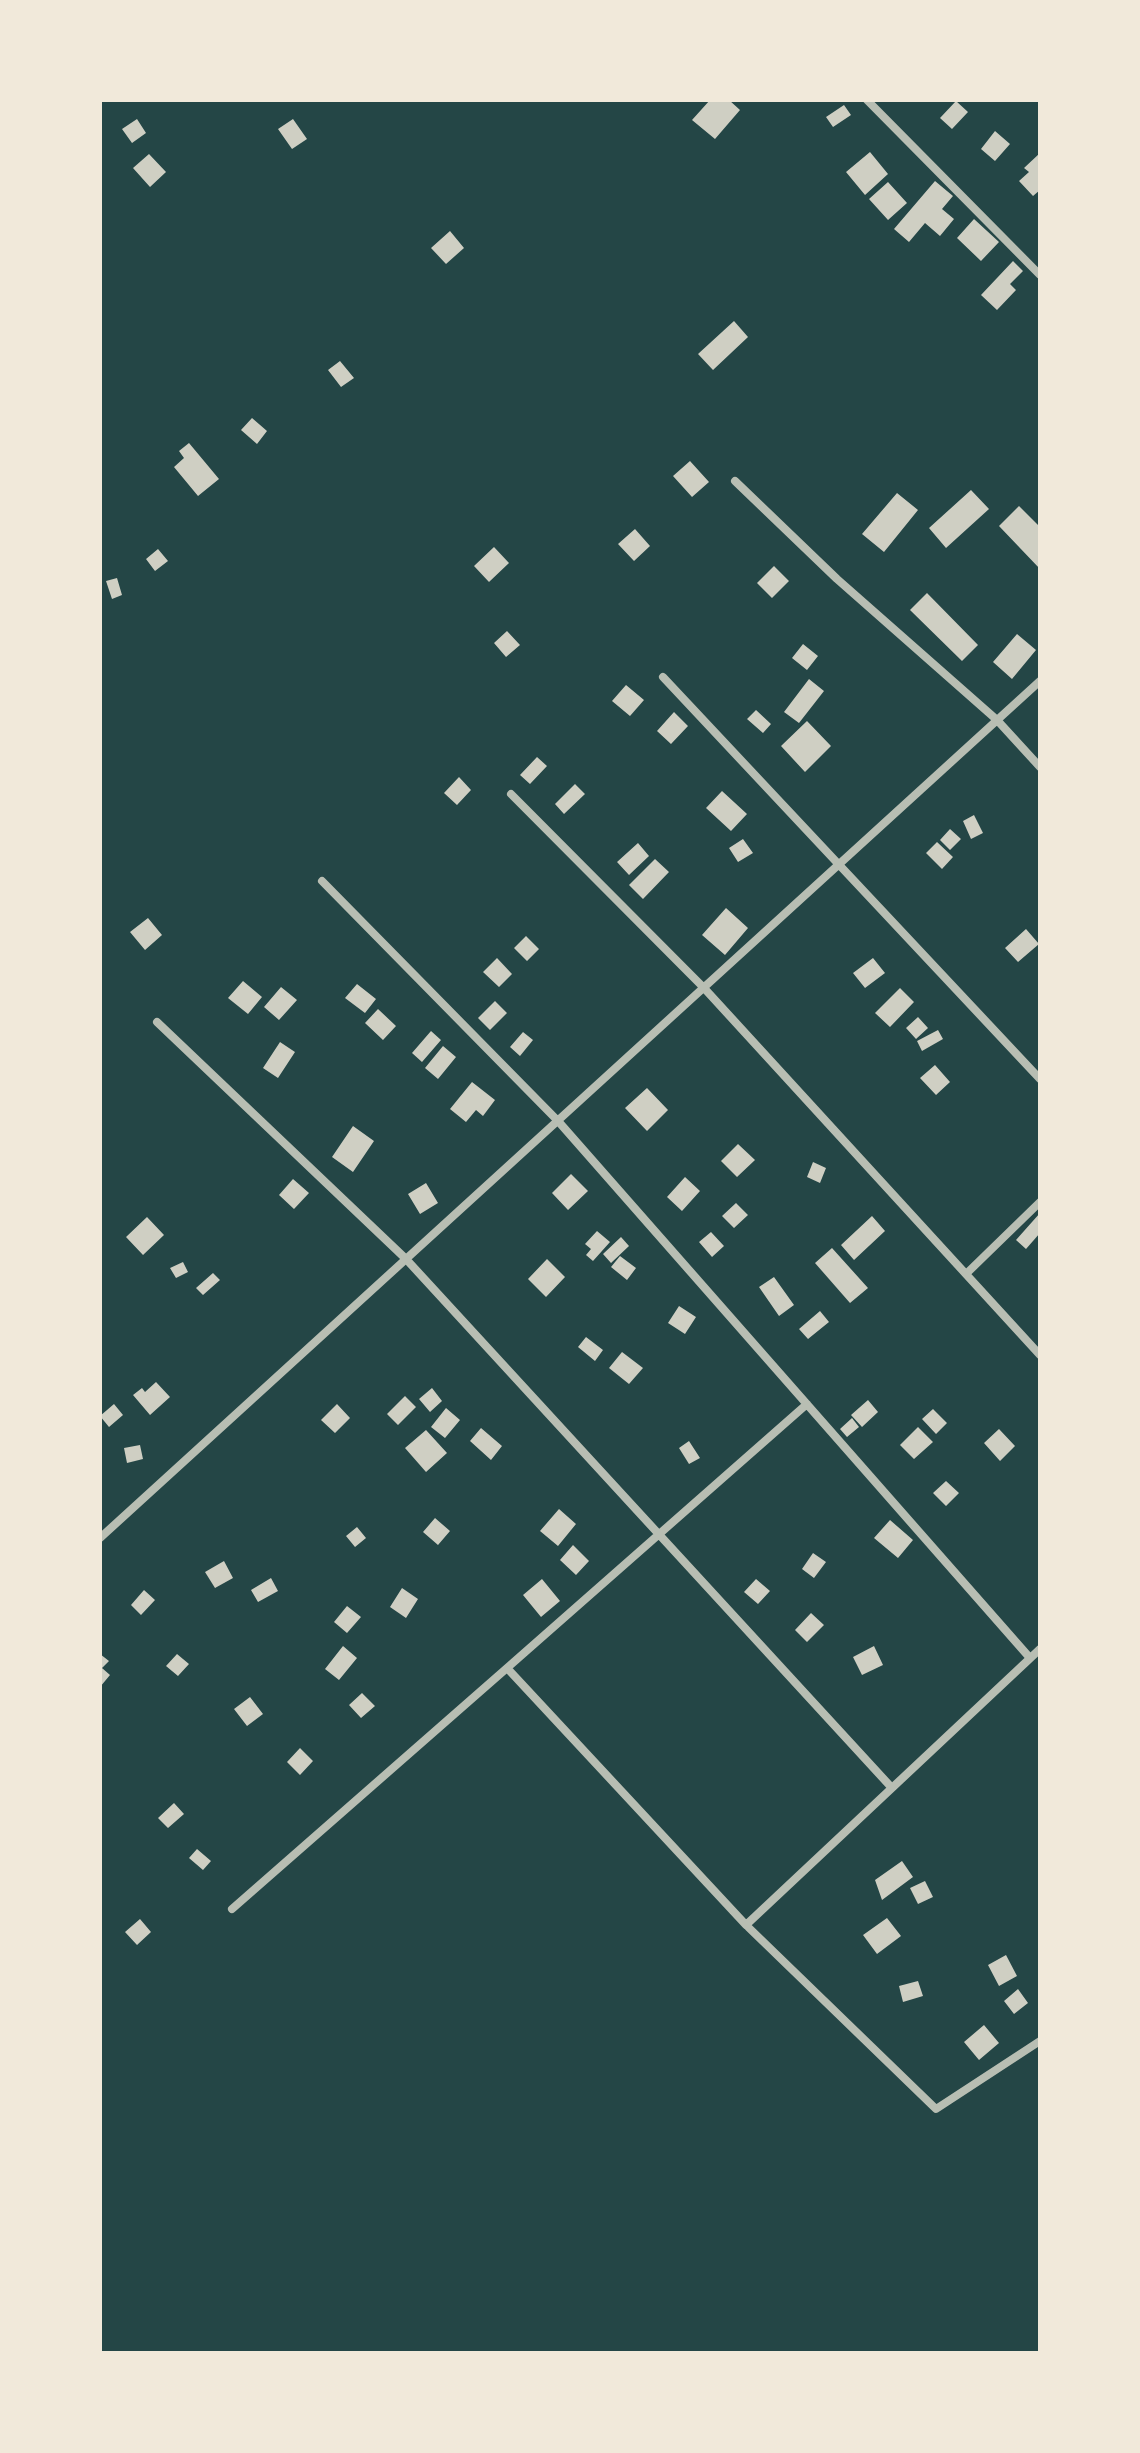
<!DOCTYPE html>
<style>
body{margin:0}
#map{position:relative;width:1140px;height:2453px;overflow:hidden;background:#0f3d3e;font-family:"Crimson Pro",serif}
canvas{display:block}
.frame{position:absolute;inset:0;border:102px solid #f1e9da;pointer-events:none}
</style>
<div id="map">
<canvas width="1140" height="2453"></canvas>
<div class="frame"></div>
</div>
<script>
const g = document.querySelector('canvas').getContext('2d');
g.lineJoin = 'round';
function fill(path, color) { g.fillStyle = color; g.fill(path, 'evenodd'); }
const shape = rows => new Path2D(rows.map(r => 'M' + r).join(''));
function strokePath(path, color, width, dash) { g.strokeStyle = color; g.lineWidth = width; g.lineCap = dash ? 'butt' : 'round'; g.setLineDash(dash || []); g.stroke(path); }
fill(shape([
 [100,100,1040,100,1040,2353,100,2353]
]), '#244646');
fill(shape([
 [710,100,729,100,740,110,715,139,692,120],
 [956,101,968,112,952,129,940,118],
 [844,105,851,115,833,127,826,117],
 [137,119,146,133,132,143,122,129],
 [293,119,307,139,292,149,278,129],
 [995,131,1010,144,995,161,981,149],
 [870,152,888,174,865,195,846,172],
 [1040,153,1040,190,1033,196,1019,181,1029,172,1024,168],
 [149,154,166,172,150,187,133,168],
 [935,181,953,196,942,209,954,219,940,236,925,223,909,242,894,229],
 [888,182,907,203,888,220,869,199],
 [974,219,999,242,981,261,957,238],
 [450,231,464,248,446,264,431,248],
 [1013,261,1023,271,1010,284,1016,290,997,310,981,295],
 [734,321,748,337,713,370,698,354],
 [340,361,354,378,341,387,328,370],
 [252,418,267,431,257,444,241,430],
 [189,443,219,479,198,496,174,467,184,458,179,451],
 [690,461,709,482,692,497,673,476],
 [971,490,989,509,946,548,929,528],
 [897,493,918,510,884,552,862,534],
 [1019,506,1040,527,1040,569,999,526],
 [635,529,650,546,634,561,618,544],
 [494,547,509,563,489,582,474,566],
 [158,549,168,561,155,571,146,559],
 [774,566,789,581,772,598,757,583],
 [117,578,122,595,112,599,106,581],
 [927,593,978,645,962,661,910,610],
 [507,631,520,645,506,657,494,643],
 [1017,634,1036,650,1012,679,993,662],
 [803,644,818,656,807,670,792,658],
 [809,679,824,691,799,723,784,712],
 [626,685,644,700,630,716,612,701],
 [756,710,771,724,763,733,747,719],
 [674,712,688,726,671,744,657,731],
 [807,721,831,746,805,772,781,746],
 [537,757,547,766,530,784,520,775],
 [459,777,471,790,457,805,444,793],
 [575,784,585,794,564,814,555,804],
 [722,791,747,814,731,831,706,808],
 [974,815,983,833,971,839,963,821],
 [950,829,961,839,950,850,940,840],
 [743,839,753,853,738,862,729,848],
 [937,842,953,857,942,869,926,853],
 [638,843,649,856,629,875,617,862],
 [655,859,669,872,643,899,629,885],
 [726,908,748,928,725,955,702,935],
 [148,918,162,935,145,950,130,932],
 [1026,929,1039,944,1018,962,1005,948],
 [526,936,539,949,527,961,514,948],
 [497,958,512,974,499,987,483,972],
 [873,958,885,973,865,988,853,973],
 [243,981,262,997,248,1014,228,998],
 [357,984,376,999,365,1013,345,998],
 [281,987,297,1000,279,1020,264,1007],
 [900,988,914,1002,890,1027,875,1013],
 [495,1001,507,1013,490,1030,478,1018],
 [378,1009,396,1026,383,1040,365,1023],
 [918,1017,928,1028,916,1039,906,1028],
 [938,1030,943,1039,922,1051,917,1041],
 [431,1031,441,1040,422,1062,412,1053],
 [523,1032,533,1040,520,1056,510,1047],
 [280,1042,295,1052,278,1078,263,1068],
 [443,1046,456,1057,438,1079,425,1068],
 [935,1065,950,1082,936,1095,920,1078],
 [472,1082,495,1100,483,1116,476,1110,466,1122,450,1109],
 [647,1088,668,1110,647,1131,625,1108],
 [353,1126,374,1141,353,1172,332,1157],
 [738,1144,755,1160,737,1177,721,1161],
 [813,1162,826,1168,820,1183,807,1177],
 [571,1174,588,1191,568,1210,552,1193],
 [685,1177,700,1191,682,1211,667,1197],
 [293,1179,309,1193,294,1209,279,1195],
 [426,1183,438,1203,420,1214,408,1194],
 [736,1203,748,1215,734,1228,722,1216],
 [1040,1213,1040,1233,1026,1249,1016,1240],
 [872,1216,885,1231,854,1260,841,1245],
 [147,1217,164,1235,143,1255,126,1237],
 [597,1231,610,1242,593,1261,586,1255,591,1249,585,1244],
 [711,1232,724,1246,712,1257,699,1242],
 [621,1237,629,1246,611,1263,603,1254],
 [832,1248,868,1288,850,1303,815,1263],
 [620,1256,636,1268,627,1280,611,1267],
 [547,1259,565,1277,546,1297,528,1279],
 [183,1262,188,1272,176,1278,170,1268],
 [213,1273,220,1280,203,1295,196,1288],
 [774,1277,794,1305,779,1316,759,1287],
 [679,1306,696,1317,685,1334,668,1323],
 [820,1311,829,1322,808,1339,799,1329],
 [586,1337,603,1350,595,1361,578,1347],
 [622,1352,643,1368,629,1384,609,1368],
 [156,1382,170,1397,150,1415,133,1395,142,1388,145,1392],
 [432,1388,442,1401,430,1412,419,1399],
 [405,1396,416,1407,398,1425,387,1414],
 [868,1400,878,1412,862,1427,851,1415],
 [114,1404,123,1415,109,1427,100,1416],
 [337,1404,350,1418,335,1433,321,1420],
 [446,1408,460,1420,445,1438,431,1427],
 [933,1409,947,1423,936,1434,922,1419],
 [852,1418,859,1427,847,1437,840,1429],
 [918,1427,933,1442,914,1459,900,1445],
 [481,1428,502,1446,491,1460,470,1441],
 [999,1429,1015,1446,1000,1461,984,1443],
 [426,1430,447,1453,426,1472,405,1448],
 [689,1441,700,1458,689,1464,679,1448],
 [140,1445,143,1459,127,1463,124,1448],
 [946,1481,959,1493,946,1506,933,1493],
 [559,1509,576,1524,558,1546,540,1531],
 [435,1518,450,1531,438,1545,423,1532],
 [890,1520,913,1540,898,1558,874,1538],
 [357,1527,366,1538,355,1547,346,1536],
 [573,1545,589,1561,576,1575,560,1560],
 [813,1553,826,1562,814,1578,802,1569],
 [224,1561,233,1578,215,1588,205,1572],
 [271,1578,278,1591,258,1602,251,1590],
 [542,1579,560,1601,541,1617,523,1595],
 [756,1579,770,1591,758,1604,744,1592],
 [402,1588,418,1599,406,1618,390,1607],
 [144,1590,155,1600,141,1615,131,1605],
 [347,1606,361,1617,347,1633,334,1622],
 [811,1613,824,1625,807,1642,795,1630],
 [343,1646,357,1658,339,1680,325,1669],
 [874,1646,883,1665,862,1675,853,1657],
 [100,1654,109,1661,102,1668,110,1675,100,1687],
 [177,1654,189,1664,178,1676,166,1666],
 [362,1693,375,1706,361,1718,349,1705],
 [250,1697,263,1714,247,1726,234,1709],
 [300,1748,313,1761,300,1775,287,1762],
 [174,1803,184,1814,168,1828,158,1818],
 [197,1849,211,1861,203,1870,189,1858],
 [902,1861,913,1877,882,1900,875,1880],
 [925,1881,933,1897,918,1904,910,1888],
 [887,1918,901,1936,877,1954,863,1935],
 [140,1919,151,1932,137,1945,125,1932],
 [1006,1955,1017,1976,999,1986,988,1965],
 [918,1981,923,1996,903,2002,899,1986],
 [1018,1989,1028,2003,1014,2014,1004,2001],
 [984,2025,999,2043,979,2060,964,2042]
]), '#cfcfc3');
strokePath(shape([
 [867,100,1040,275],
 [735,481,837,579,997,720,1040,767],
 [663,677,1040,1079],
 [511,794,704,988,1040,1355],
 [322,881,558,1121,1030,1658],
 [157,1022,406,1259,892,1788],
 [966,1274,1040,1202],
 [100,1538,1040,681],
 [1040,1649,746,1925,936,2109,1040,2041],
 [232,1909,507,1668],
 [746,1925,507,1668,807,1404]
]), '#b8beb3', 8);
</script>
